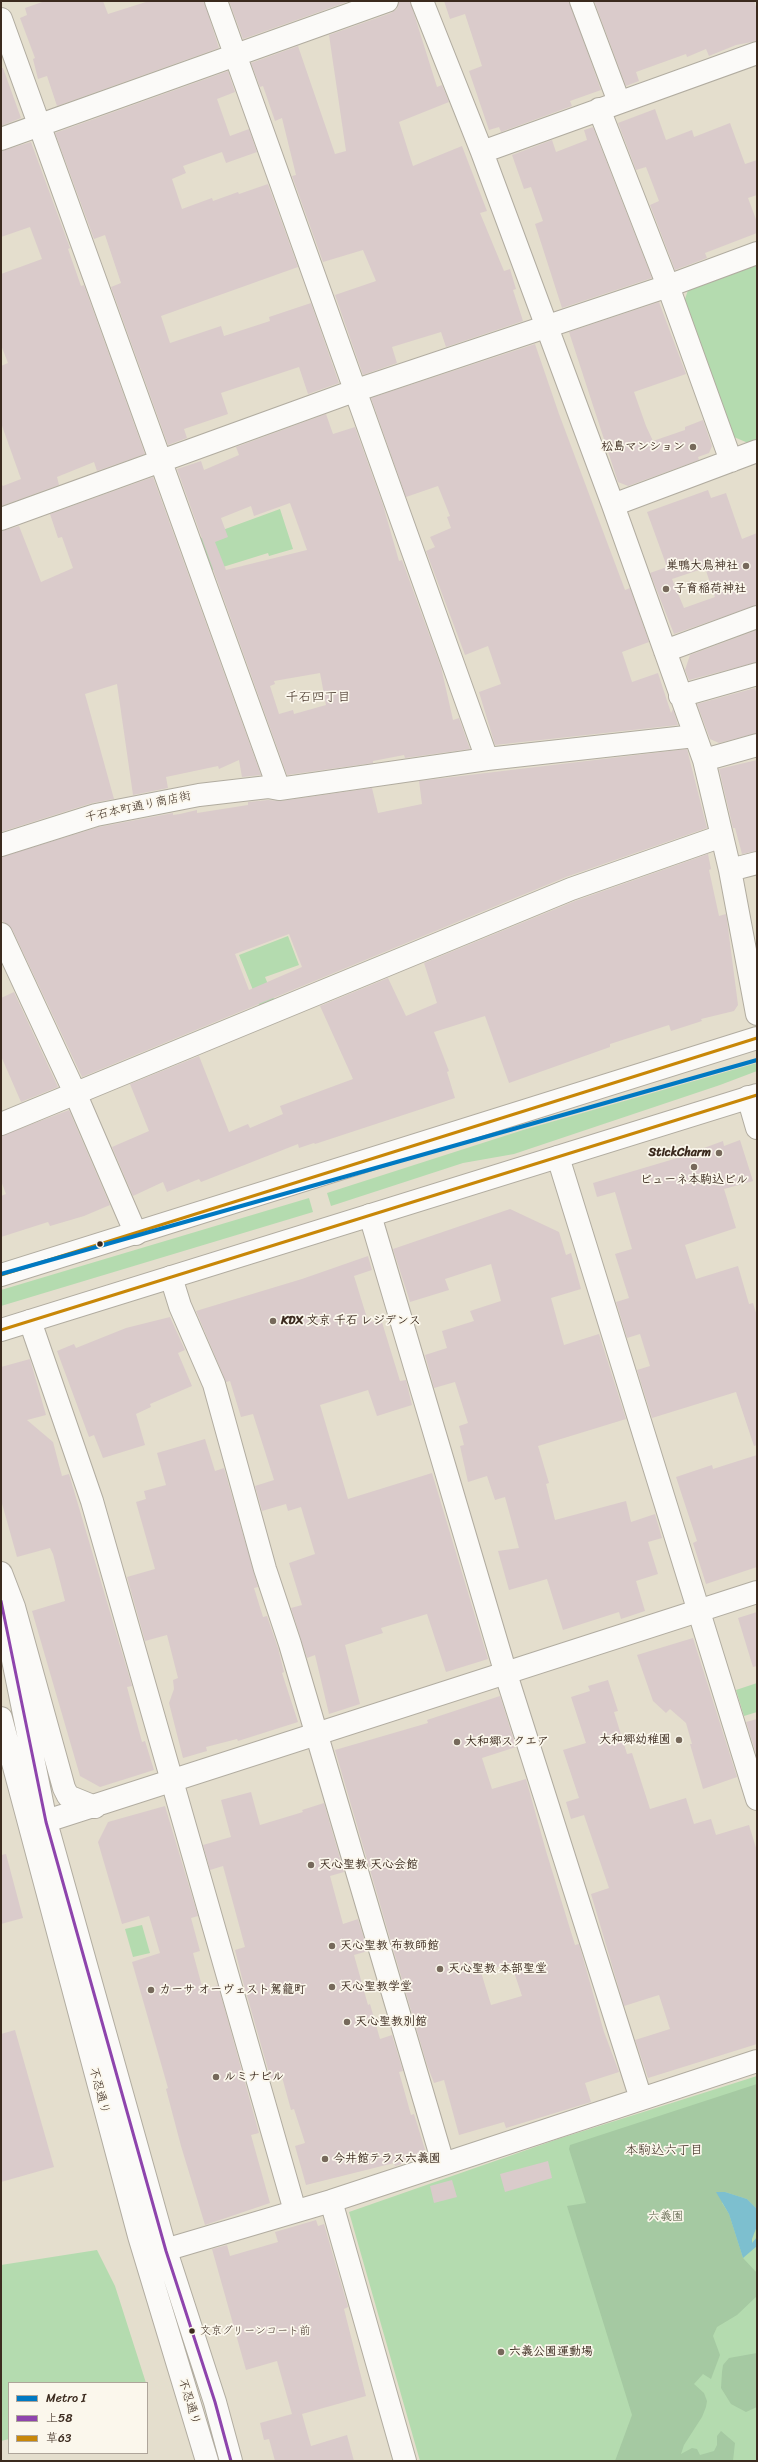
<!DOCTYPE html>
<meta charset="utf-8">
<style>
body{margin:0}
#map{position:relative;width:758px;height:2462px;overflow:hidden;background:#e4decd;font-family:Sriracha,"Klee One",sans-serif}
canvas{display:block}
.frame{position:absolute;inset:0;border:2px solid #3b2a1e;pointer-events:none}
.legend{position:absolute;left:8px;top:2382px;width:140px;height:72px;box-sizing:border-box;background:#fbf7ec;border:1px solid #aea59a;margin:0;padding:5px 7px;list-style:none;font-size:12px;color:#3b2a1e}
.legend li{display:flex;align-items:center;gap:8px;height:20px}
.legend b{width:20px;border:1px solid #aea59a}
</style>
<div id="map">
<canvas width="758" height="2462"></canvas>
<div class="frame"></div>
<ul class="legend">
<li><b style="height:5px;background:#0079c2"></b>Metro I</li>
<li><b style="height:5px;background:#8e44ad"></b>上58</li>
<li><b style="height:5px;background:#c88708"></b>草63</li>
</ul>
</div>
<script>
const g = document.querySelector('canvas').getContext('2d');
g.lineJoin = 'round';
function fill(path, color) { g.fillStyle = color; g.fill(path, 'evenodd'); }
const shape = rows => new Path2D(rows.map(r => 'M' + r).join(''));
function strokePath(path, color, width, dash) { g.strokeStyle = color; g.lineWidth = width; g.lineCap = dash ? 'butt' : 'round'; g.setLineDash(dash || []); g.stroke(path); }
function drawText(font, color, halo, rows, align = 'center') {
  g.font = font + ' Sriracha,"Klee One",sans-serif'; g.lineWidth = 3.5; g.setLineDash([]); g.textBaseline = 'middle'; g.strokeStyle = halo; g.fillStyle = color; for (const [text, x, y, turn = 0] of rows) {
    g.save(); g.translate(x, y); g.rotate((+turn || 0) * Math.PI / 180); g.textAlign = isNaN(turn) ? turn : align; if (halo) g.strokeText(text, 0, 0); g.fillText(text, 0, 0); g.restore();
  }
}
fill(shape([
 [757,263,757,440,748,443,734,437,684,302,689,287],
 [280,509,293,549,269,556,268,553,210,571,198,539],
 [288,936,299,965,265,977,276,1004,261,1010,239,955],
 [757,1063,757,1071,720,1085,514,1154,463,1163,331,1206,327,1193,523,1130],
 [309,1198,313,1212,1,1306,1,1290],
 [757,1683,757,1712,744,1716,736,1690],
 [142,1925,150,1953,133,1957,125,1929],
 [757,2076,757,2461,420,2461,349,2212,558,2139],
 [97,2250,115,2286,146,2383,9,2383,9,2439,1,2441,1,2265]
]), '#b4dbaf');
fill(shape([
 [757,2084,757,2209,747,2199,725,2192,722,2203,729,2214,743,2258,757,2273,757,2296,737,2315,717,2327,713,2336,720,2355,711,2379,703,2374,694,2384,704,2393,707,2401,706,2407,702,2417,684,2445,681,2454,692,2448,697,2449,700,2455,714,2451,717,2445,717,2436,721,2431,735,2443,733,2461,615,2461,632,2415,567,2206,586,2203,569,2149,570,2145],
 [757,2353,757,2407,746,2412,731,2404,721,2388,722,2372,723,2365,729,2358]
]), '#a5c9a2');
fill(shape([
 [725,2192,747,2199,757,2209,757,2226,752,2239,752,2243,757,2237,757,2246,743,2258,729,2214,716,2192]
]), '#7dbfcf');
fill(shape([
 [45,1,103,1,108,14,149,1,204,1,219,48,57,106,47,76,38,79,33,59,35,58,20,18,27,15,25,8],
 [229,1,350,1,243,39],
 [399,1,410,1,437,87,442,85,449,102,399,122,413,166,462,146,487,211,480,213,504,271,510,269,516,289,513,290,523,321,446,347,441,332,392,347,397,363,363,375,335,295,376,281,363,250,323,262,292,176,296,175,282,118,275,121,263,86,260,87,251,63,298,46,335,154,346,151,329,35,391,13,397,9],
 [444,1,569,1,601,90,570,101,572,106,501,132,499,127,489,130,469,71,482,66,465,14,450,19],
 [594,1,754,1,757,10,757,41,736,45,709,56,706,49,687,57,686,54,636,72,639,81,626,86],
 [1,68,3,68,21,118,1,126],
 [228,71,235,92,217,99,230,136,249,129,257,152,226,163,222,152,183,166,186,173,172,179,182,209,212,198,213,201,238,192,239,194,268,184,298,267,161,316,170,343,221,326,224,336,270,321,269,317,311,303,339,383,308,394,299,367,221,393,228,414,184,429,187,438,168,445,111,287,121,283,105,235,94,239,55,133],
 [655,109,666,140,692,130,694,137,730,123,745,164,757,160,757,195,748,198,757,222,757,233,705,253,707,258,675,270,650,205,659,201,646,167,636,170,618,123],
 [593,127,652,278,562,308,535,224,543,221,531,187,524,189,512,155,552,140,556,152,587,140,584,130],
 [31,142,70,248,68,249,81,286,84,285,145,454,97,471,94,462,57,477,59,485,1,506,1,484,3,486,21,479,1,423,1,366,8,363,1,345,1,274,42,259,30,227,1,237,1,151],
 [659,302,686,374,634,392,646,426,653,441,685,430,685,427,703,420,712,446,709,453,698,457,699,460,628,486,618,482,569,332],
 [535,344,559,414,625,590,630,588,649,642,622,652,632,682,658,673,671,713,673,709,678,725,495,745,479,692,501,684,488,646,465,655,426,551,435,547,430,537,451,528,447,517,450,516,438,486,406,497,371,398],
 [326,414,333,434,355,427,383,505,399,561,402,560,441,667,453,720,459,718,470,749,405,758,404,755,373,761,373,763,287,775,177,469,201,461,204,470,239,455,236,447],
 [290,503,307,550,226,570,215,542,228,537,221,518,251,506,254,516],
 [320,673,326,705,294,714,293,710,279,714,270,686,275,684,274,681],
 [153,477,261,775,242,777,239,760,219,769,218,766,166,777,168,788,133,795,117,684,85,694,114,799,92,803,1,832,1,531,19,526,41,582,73,568,62,537,58,538,50,514],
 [708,490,711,498,726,493,742,539,757,533,757,605,674,634,650,573,667,567,647,512],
 [705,568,715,597,684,608,672,579],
 [757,630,757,662,689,680,685,670,690,655],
 [755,688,757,695,757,733,719,743,710,739,697,704],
 [687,749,707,828,566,877,82,1077,12,929,3,922,1,916,1,857,99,827,173,813,173,815,180,814,197,810,197,813,248,805,248,802,268,800,281,801,372,788,378,813,422,804,419,781],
 [289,934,302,967,249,990,235,954],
 [757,760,757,851,742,854,735,828,733,828,719,769],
 [708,854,711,869,709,870,719,916,726,914,727,920,738,1005,734,1011,701,1019,702,1021,671,1031,669,1025,610,1044,610,1047,509,1083,485,1016,434,1032,449,1071,447,1072,455,1098,315,1144,314,1143,299,1148,298,1144,201,1182,199,1179,167,1192,163,1182,133,1196,112,1147,149,1131,130,1084,199,1056,229,1132,248,1124,250,1128,283,1114,280,1106,353,1079,320,1006,388,978,406,1016,437,1003,424,963,575,901],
 [14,992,58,1087,21,1102,1,1056,1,998],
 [69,1110,110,1205,84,1216,50,1226,48,1222,1,1237,1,1196,6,1194,1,1181,1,1136],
 [740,1140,753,1181,724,1189,736,1228,685,1245,696,1279,738,1266,749,1304,753,1303,757,1316,757,1445,754,1446,736,1392,652,1418,637,1370,650,1366,640,1334,627,1338,616,1302,629,1298,615,1254,632,1249,615,1192,597,1197,593,1183,674,1159,723,1141,724,1146],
 [510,1209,559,1232,566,1255,571,1253,581,1289,551,1298,564,1345,599,1334,626,1419,538,1446,549,1483,546,1484,555,1520,626,1501,631,1522,655,1514,662,1538,648,1542,658,1574,636,1581,645,1611,621,1619,619,1612,563,1630,547,1579,509,1590,498,1551,519,1548,505,1497,495,1500,487,1476,468,1482,460,1446,464,1445,459,1426,468,1423,455,1382,434,1388,425,1355,447,1348,442,1331,474,1321,470,1311,501,1301,491,1264,445,1279,449,1290,410,1302,393,1249],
 [368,1256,372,1270,354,1276,367,1318,371,1317,372,1322,381,1319,400,1381,406,1380,412,1405,377,1416,368,1390,320,1405,348,1499,432,1473,488,1659,446,1672,427,1614,381,1628,383,1633,345,1645,360,1704,329,1714,315,1655,307,1658,291,1608,302,1605,289,1563,315,1554,301,1507,288,1511,286,1504,262,1511,255,1486,274,1480,253,1414,241,1417,230,1381,226,1382,196,1311,302,1279],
 [170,1317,185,1350,178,1353,192,1386,150,1404,151,1407,136,1414,145,1445,103,1458,94,1435,89,1437,57,1351,74,1344,76,1348,126,1328],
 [30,1359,46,1415,27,1420,53,1442,62,1476,69,1474,132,1686,127,1687,142,1742,145,1741,154,1770,100,1787,80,1776,32,1611,65,1601,53,1554,50,1548,17,1557,1,1500,1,1367],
 [205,1439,215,1471,224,1468,258,1587,254,1588,263,1617,267,1616,278,1648,284,1672,282,1673,298,1722,238,1741,237,1739,206,1747,207,1751,183,1758,169,1703,174,1689,173,1680,178,1678,167,1635,145,1641,127,1577,155,1569,136,1502,146,1499,144,1491,166,1485,157,1453],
 [757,1455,757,1567,706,1584,693,1543,697,1541,676,1477,712,1465,713,1469],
 [757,1612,757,1666,753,1667,738,1618],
 [693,1638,737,1777,703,1789,690,1744,692,1744,686,1723,670,1709,666,1713,653,1701,637,1655],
 [608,1680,618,1711,614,1712,627,1754,632,1753,650,1809,686,1798,694,1824,711,1819,716,1835,749,1825,757,1851,757,2044,648,2078,635,2040,670,2029,659,1995,624,2006,591,1894,609,1888,584,1815,571,1819,566,1802,579,1798,563,1750,586,1743,571,1697,590,1691,588,1686],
 [500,1696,516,1747,482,1758,492,1789,526,1779,546,1851,575,1945,579,1944,604,2032,619,2072,585,2083,591,2102,506,2128,504,2122,459,2135,444,2080,434,2083,427,2065,335,1750,428,1723,427,1720],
 [511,1963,522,1996,491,2005,481,1972],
 [757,1719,757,1757,746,1722],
 [251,1792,260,1825,303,1812,302,1810,324,1803,344,1872,330,1876,343,1924,358,1919,368,1951,354,1955,368,2005,370,2004,380,2039,392,2035,403,2071,399,2072,411,2115,414,2114,427,2156,395,2166,394,2163,306,2185,295,2146,305,2143,294,2109,291,2110,282,2077,271,2080,242,1978,235,1950,245,1947,223,1866,210,1870,203,1845,231,1837,221,1800],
 [165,1806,198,1916,191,1918,200,1951,193,1953,203,1990,218,1985,259,2133,251,2135,270,2203,205,2225,181,2146,166,2089,168,2088,132,1962,160,1953,149,1916,122,1924,98,1842,108,1822],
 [6,1854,23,1918,1,1924,1,1855],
 [15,2030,54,2167,1,2182,1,2034],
 [548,2161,552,2178,505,2192,500,2174],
 [452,2180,457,2197,434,2203,430,2186],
 [316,2220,318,2226,324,2224,348,2307,344,2309,366,2396,302,2414,311,2446,347,2435,354,2461,275,2461,269,2439,264,2440,260,2423,292,2414,277,2361,246,2370,212,2249,227,2245,230,2256,278,2242,275,2232]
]), '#dacbcb');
const street = shape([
 [216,1,487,759],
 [422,1,482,152,613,505,704,760,730,870,757,1014],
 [581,1,619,102],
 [1,19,279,789],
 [599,109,668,286,731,461],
 [1,139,387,1],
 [482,152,757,53],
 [613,505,757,451],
 [1,519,354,391,668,286,757,253],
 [665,651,757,617],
 [680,696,757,674],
 [704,760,757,745],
 [1,845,96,815,199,795,268,787,279,789,487,759,695,736],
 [730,870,757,863],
 [1,934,76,1095,136,1234],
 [748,1097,757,1128],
 [1,1124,571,889,722,836],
 [558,1157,757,1799],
 [370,1215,506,1674,641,2099],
 [171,1277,180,1306,214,1384,265,1569,290,1644,443,2163],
 [30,1321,92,1501,295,2211],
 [331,2201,405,2461],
 [148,2255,331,2201,757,2061]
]);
const secondary = shape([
 [1,1573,14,1607,64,1788,68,1796,95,1807],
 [1,1601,46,1822,166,2251,215,2402,231,2461],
 [1,1718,139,2236,207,2461],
 [31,1826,757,1592]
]);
const highway = shape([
 [1,1275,757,1038],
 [1,1330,757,1095]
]);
strokePath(street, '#b1aca0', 24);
strokePath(secondary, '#b1aca0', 24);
strokePath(highway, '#b1aca0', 24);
strokePath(street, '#fbfaf8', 22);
strokePath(secondary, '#fbfaf8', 22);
strokePath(highway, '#fbfaf8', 22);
strokePath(shape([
 [1,1601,46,1822,166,2251,215,2402,231,2461]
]), '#8e44ad', 3);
strokePath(shape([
 [1,1275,757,1038],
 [1,1330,757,1095]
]), '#c88708', 3);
strokePath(shape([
 [1,1274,757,1060]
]), '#0079c2', 4);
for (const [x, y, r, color] of [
 [693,447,4,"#76695b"],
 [746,566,4,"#76695b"],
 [666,589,4,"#76695b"],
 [719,1153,4,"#76695b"],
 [694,1167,4,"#76695b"],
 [100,1244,3.5,"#3b2a1e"],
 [273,1321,4,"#76695b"],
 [679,1740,4,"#76695b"],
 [457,1742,4,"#76695b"],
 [311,1865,4,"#76695b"],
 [332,1946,4,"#76695b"],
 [440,1969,4,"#76695b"],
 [332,1987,4,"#76695b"],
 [151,1990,4,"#76695b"],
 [347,2022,4,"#76695b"],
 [216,2077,4,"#76695b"],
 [325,2159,4,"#76695b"],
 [192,2331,3.5,"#3b2a1e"],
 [501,2352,4,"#76695b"]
]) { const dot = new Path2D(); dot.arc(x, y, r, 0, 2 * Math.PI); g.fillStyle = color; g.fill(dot); strokePath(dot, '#fbf7ec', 1.5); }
drawText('11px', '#3b2a1e', '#fbf7ec', [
 ["文京グリーンコート前",200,2331]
], 'left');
drawText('bold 12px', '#3b2a1e', '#fbf7ec', [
 ["松島マンション",685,447,"right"],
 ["巣鴨大鳥神社",738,566,"right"],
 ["子育稲荷神社",674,589],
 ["StickCharm",711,1153,"right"],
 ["ビューネ本駒込ビル",694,1180,"center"],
 ["KDX 文京 千石 レジデンス",281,1321],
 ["大和郷幼稚園",671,1740,"right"],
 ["大和郷スクエア",465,1742],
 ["天心聖教 天心会館",319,1865],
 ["天心聖教 布教師館",340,1946],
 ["天心聖教 本部聖堂",448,1969],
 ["天心聖教学堂",340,1987],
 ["カーサ オーヴェスト駕籠町",159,1990],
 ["天心聖教別館",355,2022],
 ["ルミナビル",224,2077],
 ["今井館テラス六義園",333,2159],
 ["六義公園運動場",509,2352]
], 'left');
drawText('12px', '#3b2a1e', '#fbf7ec', [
 ["千石本町通り商店街",138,807,-12],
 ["不忍通り",99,2091,75],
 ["不忍通り",189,2402,73]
]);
drawText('12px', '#4f563c', '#fbf7ec', [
 ["六義園",666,2217]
]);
drawText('13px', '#3b2a1e', '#fbf7ec', [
 ["千石四丁目",318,698],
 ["本駒込六丁目",664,2151]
]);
</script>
